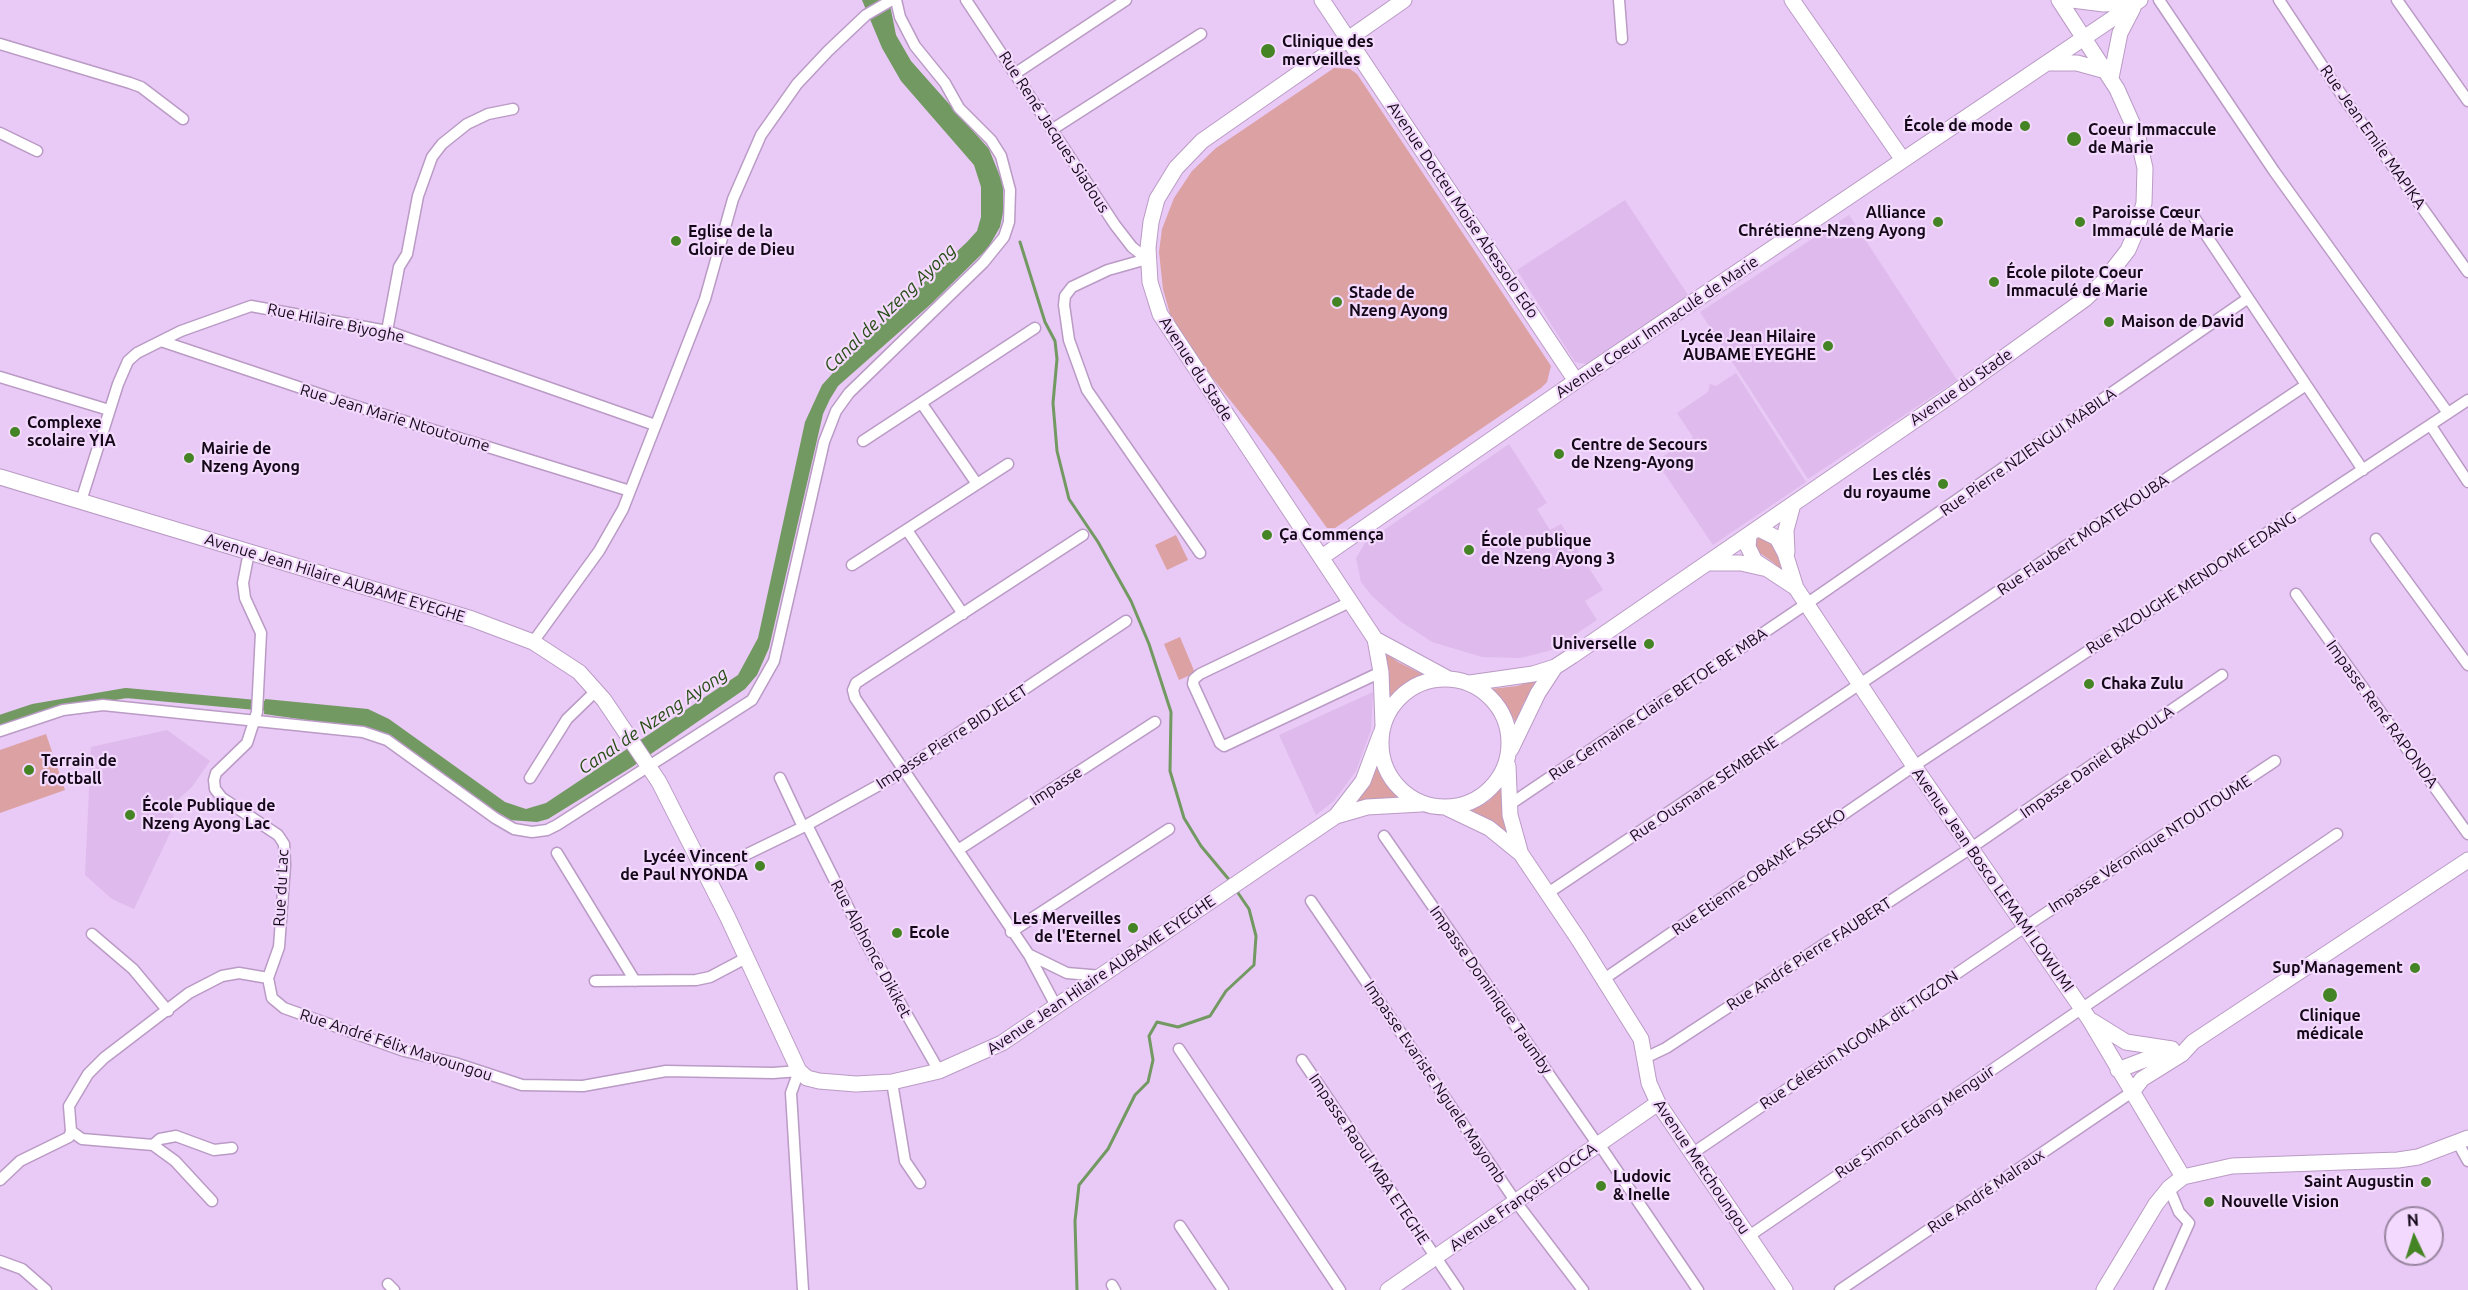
<!DOCTYPE html>
<meta charset="utf-8">
<style>
body{margin:0}
#map{position:relative;width:2468px;height:1290px;overflow:hidden;background:#e9c9f5;font-family:Ubuntu,sans-serif}
canvas{display:block}
.north{position:absolute;left:2384px;top:1206px;width:60px;height:60px;box-sizing:border-box;background:#f3d9fd;border:2px solid #9a86a2;border-radius:50%;rotate:356deg;font-size:16px;font-weight:700;line-height:24px;text-align:center;color:#150919}
.north::after{content:'';display:block;margin:auto;width:21px;height:27px;background:#458424;clip-path:polygon(50% 0,100% 100%,50% 72%,0 100%)}
</style>
<div id="map">
<canvas width="2468" height="1290"></canvas>
<div class="north">N</div>
</div>
<script>
const g = document.querySelector('canvas').getContext('2d');
g.lineJoin = 'round';
function fill(path, color) { g.fillStyle = color; g.fill(path, 'evenodd'); }
const shape = rows => new Path2D(rows.map(r => 'M' + r).join(''));
function strokePath(path, color, width, dash) { g.strokeStyle = color; g.lineWidth = width; g.lineCap = dash ? 'butt' : 'round'; g.setLineDash(dash || []); g.stroke(path); }
function drawText(font, color, halo, rows, align = 'center') {
  g.font = font + ' Ubuntu,sans-serif'; g.lineWidth = 4.5; g.setLineDash([]); g.textBaseline = 'middle'; g.strokeStyle = halo; g.fillStyle = color; for (const [text, x, y, turn = 0] of rows) {
    g.save(); g.translate(x, y); g.rotate((+turn || 0) * Math.PI / 180); g.textAlign = isNaN(turn) ? turn : align; if (halo) g.strokeText(text, 0, 0); g.fillText(text, 0, 0); g.restore();
  }
}
fill(shape([
 [1625,200,1690,298,1591,365,1575,362,1517,270],
 [1849,215,1957,380,1808,479,1700,312],
 [1736,373,1806,482,1713,545,1656,461,1693,437,1677,413,1708,392,1710,384,1716,386],
 [1509,444,1547,503,1537,509,1550,530,1561,524,1603,590,1585,601,1597,620,1552,650,1521,658,1482,657,1432,642,1400,621,1372,596,1361,582,1356,558,1365,543],
 [1373,692,1371,730,1356,771,1334,801,1316,815,1279,735],
 [167,730,210,761,192,787,174,803,173,827,134,909,112,899,85,875,91,747]
]), '#dfbaec');
fill(shape([
 [1334,68,1350,69,1357,74,1551,366,1547,382,1541,388,1335,528,1327,528,1274,455,1187,346,1170,314,1163,289,1159,252,1162,229,1174,198,1192,171,1216,148],
 [1176,535,1188,560,1167,570,1155,545],
 [1760,537,1773,542,1784,570,1782,572,1774,563,1753,548,1753,542],
 [1180,637,1195,673,1179,680,1164,644],
 [1384,651,1398,662,1426,676,1412,682,1394,699,1388,696],
 [1542,678,1523,704,1516,723,1506,706,1490,689,1517,686],
 [46,734,65,790,0,813,0,750],
 [1379,764,1387,781,1402,798,1354,806],
 [1503,785,1509,838,1467,810,1489,801]
]), '#dca1a3');
fill(shape([
 [862,0,889,0,896,35,911,61,989,149,1003,184,1003,213,1000,227,988,248,931,304,838,386,830,399,823,414,769,648,757,675,745,689,632,767,548,819,537,822,509,820,422,762,349,726,264,714,265,699,368,709,389,719,505,802,526,809,546,803,738,675,758,638,805,422,822,385,862,341,967,242,977,231,981,217,981,187,974,165,901,81,882,48]
]), '#729962');
strokePath(shape([
 [1020,242,1045,322,1055,341,1057,359,1053,403,1057,451,1069,499,1098,542,1131,601,1149,644,1171,712,1170,771,1184,818,1201,846,1231,882],
 [1077,1290,1075,1221,1079,1185,1108,1149,1135,1095,1148,1082,1153,1060,1149,1036,1157,1022,1178,1027,1210,1016,1226,991,1254,965,1256,936,1249,909,1236,890]
]), '#729962', 3);
strokePath(shape([
 [0,720,33,709,126,693,278,707]
]), '#729962', 10);
const street = shape([
 [966,0,1115,225,1132,247,1147,259],
 [1619,0,1622,39],
 [2159,0,2274,171,2448,413],
 [2279,0,2341,94,2468,272],
 [2397,0,2468,101],
 [0,44,130,83,141,87,183,119],
 [1016,73,1126,0],
 [1053,129,1201,34],
 [0,133,37,151],
 [2194,217,2363,470],
 [1147,259,1108,270,1072,287,1065,296,1064,305,1069,340,1087,390,1200,553],
 [387,331,399,267,407,254,418,196,432,157,442,144,467,124,488,114,513,109],
 [161,341,349,404,630,491],
 [0,377,109,410],
 [922,404,977,484],
 [2431,426,2468,482],
 [863,441,1035,328],
 [81,501,118,384,128,361,137,353,181,331,251,306,387,331,655,425],
 [907,530,963,614],
 [2376,539,2468,665],
 [249,552,243,583,245,598,261,633,257,712,247,743,216,773,214,780,215,789,222,798,278,835,284,844,285,865,279,947,268,978,272,998,284,1008,404,1051,455,1063,522,1085,583,1086,666,1071,773,1073,799,1071,791,1093,803,1290],
 [852,565,1008,464],
 [2296,594,2468,834],
 [1350,602,1200,674,1194,679,1193,684,1220,743,1224,746,1381,672],
 [533,642,599,551,623,509,705,299,733,199,761,135,797,84,828,51,866,15,892,0],
 [0,731,63,710,103,705,363,732,387,740,495,818,514,829,532,832,547,830,557,825,752,700,774,661,824,442,836,411,849,393,983,263,1004,237,1009,222,1010,190,1001,156,991,140,959,108,945,83,915,46,900,17,896,0],
 [530,778,567,719,597,690],
 [780,778,803,827],
 [1509,805,1815,598,2247,299],
 [807,825,866,943,939,1071],
 [1384,836,1598,1145],
 [958,850,1155,722],
 [557,853,635,981],
 [706,874,803,827,890,779,1126,621],
 [1548,893,2306,385],
 [1311,901,1516,1202,1583,1290],
 [1011,932,1169,829],
 [92,934,133,969,168,1011],
 [1030,955,1067,973,1102,976],
 [1604,979,1914,766,2468,400],
 [595,981,696,980,710,977,746,958],
 [1056,1006,1029,955,855,698,853,690,856,683,1083,535],
 [1179,1049,1340,1290],
 [1645,1058,1666,1048,1971,848,2222,675],
 [1302,1060,1458,1290],
 [892,1082,905,1161,920,1183],
 [71,1131,82,1139,153,1145,160,1139,176,1136,214,1150,232,1148],
 [2458,1143,2468,1161],
 [1599,1144,1698,1290],
 [153,1145,175,1161,212,1201],
 [1693,1153,2025,927,2275,761],
 [0,1180,20,1161,69,1137,71,1131,69,1106,88,1074,104,1058,189,993,222,976,239,973,268,978],
 [1180,1226,1223,1290],
 [1749,1236,2337,834],
 [0,1261,22,1269,46,1290],
 [388,1284,394,1290],
 [1112,1285,1115,1290],
 [1840,1290,2132,1092],
 [2159,1290,2189,1223,2179,1212,2169,1188]
]);
const secondary = shape([
 [1322,0,1576,381],
 [1792,0,1903,160],
 [2072,0,2104,4,2134,2],
 [2048,63,2077,63,2106,71],
 [2111,78,2120,33,2133,8],
 [0,477,472,619,533,642,579,672,604,700,659,782,728,918,799,1071,807,1078,819,1081,856,1084,892,1082,939,1071,1002,1043,1336,816,1363,781,1381,733],
 [1759,529,1777,538,1785,553,1796,588,1914,766,2089,1019,2183,1177],
 [1749,536,1748,547,1755,561,1796,588],
 [1787,552,1786,530,1793,504],
 [1322,557,1576,381,2140,0],
 [1710,563,1741,563,1763,568],
 [1375,639,1447,678],
 '1381 743a64 64 0 1 1 128 0a64 64 0 1 1-128 0Z',
 [1470,683,1533,674,1555,667,1572,656,1953,394,2085,299,2104,281,2128,250,2137,229,2144,203,2145,168,2137,134,2117,89,2059,0],
 [1383,725,1381,672,1375,639,1160,314,1150,282,1148,248,1151,222,1157,199,1176,168,1202,141,1404,0],
 [1511,749,1538,693,1555,667],
 [1508,766,1510,815,1520,851],
 [1445,807,1489,828,1521,854,1579,940,1641,1039,1649,1083,1658,1103,1785,1290],
 [1336,816,1367,807,1421,804],
 [2092,1021,2126,1042,2172,1049],
 [2118,1070,2170,1050],
 [2132,1092,2142,1079,2182,1054,2193,1042,2468,860],
 [1388,1290,1658,1103],
 [2104,1290,2156,1204,2169,1188,2183,1177,2232,1166,2398,1160,2418,1157,2468,1138]
]);
strokePath(street, '#ba9bc5', 13);
strokePath(secondary, '#ba9bc5', 17);
strokePath(street, '#fff', 10);
strokePath(secondary, '#fff', 15);
for (const [x, y, r, color] of [
 [1268,51,8,"#458424"],
 [2025,126,6,"#458424"],
 [2074,139,8,"#458424"],
 [1938,222,6,"#458424"],
 [2080,222,6,"#458424"],
 [676,241,6,"#458424"],
 [1994,282,6,"#458424"],
 [1337,302,6,"#458424"],
 [2109,322,6,"#458424"],
 [1828,346,6,"#458424"],
 [15,432,6,"#458424"],
 [1559,454,6,"#458424"],
 [189,458,6,"#458424"],
 [1943,484,6,"#458424"],
 [1267,535,6,"#458424"],
 [1469,550,6,"#458424"],
 [1649,644,6,"#458424"],
 [2089,684,6,"#458424"],
 [29,770,6,"#458424"],
 [130,815,6,"#458424"],
 [760,866,6,"#458424"],
 [1133,928,6,"#458424"],
 [897,933,6,"#458424"],
 [2415,968,6,"#458424"],
 [2330,995,8,"#458424"],
 [2426,1182,6,"#458424"],
 [1601,1186,6,"#458424"],
 [2209,1202,6,"#458424"]
]) { const dot = new Path2D(); dot.arc(x, y, r, 0, 2 * Math.PI); g.fillStyle = color; g.fill(dot); strokePath(dot, '#f3d9fd', 2); }
drawText('bold 16px', '#150919', '#f3d9fd', [
 ["Clinique des",1282,42],
 ["merveilles",1282,60],
 ["École de mode",2013,126,"right"],
 ["Coeur Immaccule",2088,130],
 ["de Marie",2088,148],
 ["Alliance",1926,213,"right"],
 ["Chrétienne-Nzeng Ayong",1926,231,"right"],
 ["Paroisse Cœur",2092,213],
 ["Immaculé de Marie",2092,231],
 ["Eglise de la",688,232],
 ["Gloire de Dieu",688,250],
 ["École pilote Coeur",2006,273],
 ["Immaculé de Marie",2006,291],
 ["Stade de",1349,293],
 ["Nzeng Ayong",1349,311],
 ["Maison de David",2121,322],
 ["Lycée Jean Hilaire",1816,337,"right"],
 ["AUBAME EYEGHE",1816,355,"right"],
 ["Complexe",27,423],
 ["scolaire YIA",27,441],
 ["Centre de Secours",1571,445],
 ["de Nzeng-Ayong",1571,463],
 ["Mairie de",201,449],
 ["Nzeng Ayong",201,467],
 ["Les clés",1931,475,"right"],
 ["du royaume",1931,493,"right"],
 ["Ça Commença",1279,535],
 ["École publique",1481,541],
 ["de Nzeng Ayong 3",1481,559],
 ["Universelle",1637,644,"right"],
 ["Chaka Zulu",2101,684],
 ["Terrain de",41,761],
 ["football",41,779],
 ["École Publique de",142,806],
 ["Nzeng Ayong Lac",142,824],
 ["Lycée Vincent",748,857,"right"],
 ["de Paul NYONDA",748,875,"right"],
 ["Les Merveilles",1121,919,"right"],
 ["de l'Eternel",1121,937,"right"],
 ["Ecole",909,933],
 ["Sup'Management",2403,968,"right"],
 ["Clinique",2330,1016,"center"],
 ["médicale",2330,1034,"center"],
 ["Ludovic",1613,1177],
 ["& Inelle",1613,1195],
 ["Saint Augustin",2414,1182,"right"],
 ["Nouvelle Vision",2221,1202]
], 'left');
drawText('16px', '#150919', '#f3d9fd', [
 ["Rue René Jacques Siadous",1054,132,57],
 ["Rue Jean Emile MAPIKA",2373,137,55],
 ["Avenue Docteu Moise Abessolo Edo",1463,210,56],
 ["Rue Hilaire Biyoghe",336,323,12],
 ["Avenue Coeur Immaculé de Marie",1657,327,-34],
 ["Avenue du Stade",1196,369,57],
 ["Avenue du Stade",1961,387,-35],
 ["Rue Jean Marie Ntoutoume",395,418,17],
 ["Rue Pierre NZIENGUI MABILA",2028,452,-35],
 ["Rue Flaubert MOATEKOUBA",2083,535,-34],
 ["Avenue Jean Hilaire AUBAME EYEGHE",335,578,17],
 ["Rue NZOUGHE MENDOME EDANG",2191,583,-33],
 ["Rue Germaine Claire BETOE BE MBA",1658,704,-34],
 ["Impasse René RAPONDA",2382,714,54],
 ["Impasse Pierre BIDJELET",952,737,-33],
 ["Impasse Daniel BAKOULA",2097,762,-35],
 ["Impasse",1056,786,-33],
 ["Rue Ousmane SEMBENE",1704,789,-34],
 ["Impasse Véronique NTOUTOUME",2150,844,-33],
 ["Rue Etienne OBAME ASSEKO",1759,872,-35],
 ["Avenue Jean Bosco LEMAMI LOWUMI",1993,880,55],
 ["Rue du Lac",281,888,-87],
 ["Rue Alphonce Dikiket",871,949,62],
 ["Rue André Pierre FAUBERT",1809,954,-33],
 ["Avenue Jean Hilaire AUBAME EYEGHE",1101,975,-34],
 ["Impasse Dominique Taumby",1491,990,55],
 ["Rue Célestin NGOMA dit TIGZON",1859,1040,-34],
 ["Rue André Félix Mavoungou",396,1045,18],
 ["Impasse Evariste Nguele Mayomb",1435,1082,56],
 ["Rue Simon Edang Menguir",1915,1122,-34],
 ["Impasse Raoul MBA ETEGHE",1369,1159,56],
 ["Avenue Metchoungou",1702,1167,56],
 ["Rue André Malraux",1986,1191,-34],
 ["Avenue François FIOCCA",1523,1197,-35]
]);
drawText('italic 18px', '#264d13', '#f3d9fd', [
 ["Canal de Nzeng Ayong",890,308,-44],
 ["Canal de Nzeng Ayong",653,721,-34]
]);
</script>
